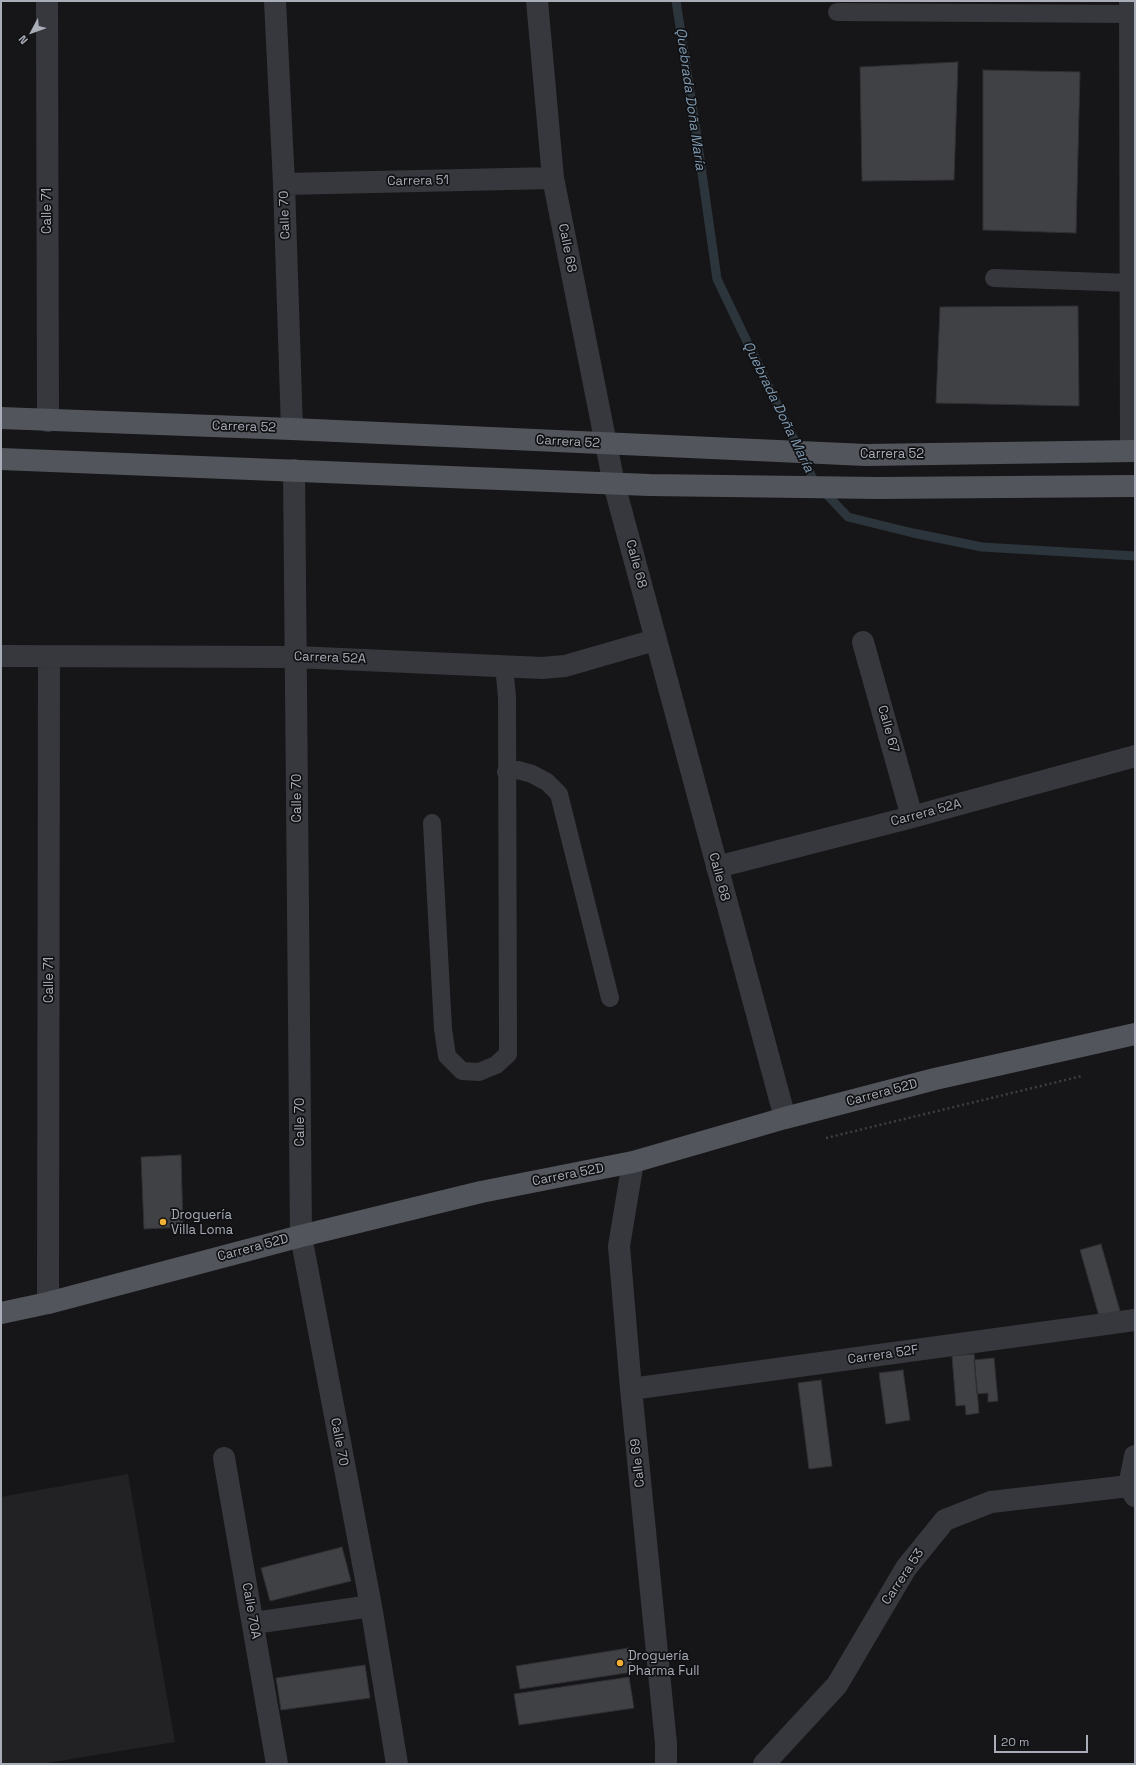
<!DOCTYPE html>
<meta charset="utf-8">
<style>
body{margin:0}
#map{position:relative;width:1136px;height:1765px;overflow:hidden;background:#161618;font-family:"Space Grotesk",sans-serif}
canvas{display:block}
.frame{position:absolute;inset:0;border:2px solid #a8adb8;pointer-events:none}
.north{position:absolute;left:12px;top:12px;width:40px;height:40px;-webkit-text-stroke:3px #111113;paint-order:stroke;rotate:229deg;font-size:11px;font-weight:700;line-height:16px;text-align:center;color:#a8adb8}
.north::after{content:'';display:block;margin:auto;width:14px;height:18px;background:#a8adb8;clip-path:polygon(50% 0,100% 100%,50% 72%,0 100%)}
.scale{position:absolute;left:994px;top:1735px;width:94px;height:18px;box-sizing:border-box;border:2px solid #a8adb8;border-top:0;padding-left:5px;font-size:12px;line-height:14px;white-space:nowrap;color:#a8adb8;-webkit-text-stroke:3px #111113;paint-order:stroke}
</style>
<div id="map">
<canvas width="1136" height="1765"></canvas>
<div class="frame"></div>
<div class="north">N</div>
<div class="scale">20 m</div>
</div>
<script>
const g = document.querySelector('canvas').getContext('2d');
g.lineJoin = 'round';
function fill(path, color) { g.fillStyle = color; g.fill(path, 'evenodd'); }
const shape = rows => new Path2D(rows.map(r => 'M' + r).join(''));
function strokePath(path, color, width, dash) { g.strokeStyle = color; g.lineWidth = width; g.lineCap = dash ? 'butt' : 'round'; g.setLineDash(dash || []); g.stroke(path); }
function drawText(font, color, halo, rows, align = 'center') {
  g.font = font + ' "Space Grotesk",sans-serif'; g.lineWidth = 3.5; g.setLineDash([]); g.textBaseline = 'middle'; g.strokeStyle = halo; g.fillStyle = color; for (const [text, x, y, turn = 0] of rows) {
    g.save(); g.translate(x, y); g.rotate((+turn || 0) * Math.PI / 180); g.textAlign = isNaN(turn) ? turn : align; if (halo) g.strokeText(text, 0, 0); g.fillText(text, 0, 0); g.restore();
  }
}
fill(shape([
 [128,1474,175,1742,41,1764,1,1764,1,1497]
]), '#222225');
strokePath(shape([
 [676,1,694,117,717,279,814,481,848,517,913,533,982,547,1135,556]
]), '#2c353c', 9);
const building = shape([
 [958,62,954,180,862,181,860,67,958,62],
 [983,70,1080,72,1076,233,983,230,983,70],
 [1078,306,1079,406,936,403,940,307,1078,306],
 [181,1155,183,1227,144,1229,141,1157,181,1155],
 [1101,1244,1120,1311,1099,1316,1080,1250,1101,1244],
 [974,1354,979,1413,966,1415,965,1405,956,1406,952,1356,974,1354],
 [994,1358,998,1401,988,1402,988,1393,977,1394,974,1360,994,1358],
 [903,1370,910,1420,886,1424,879,1373,903,1370],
 [821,1380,832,1466,809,1469,798,1383,821,1380],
 [342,1547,351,1581,270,1601,261,1568,342,1547],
 [629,1648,633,1672,520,1689,516,1666,629,1648],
 [365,1665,370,1698,281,1710,276,1678,365,1665],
 [629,1677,634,1708,519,1725,514,1694,629,1677]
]);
fill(building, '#404145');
strokePath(building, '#303034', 1);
strokePath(shape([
 [826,1138,1082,1076]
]), '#3d3f44', 2.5, [2, 3]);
strokePath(shape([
 [837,12,1130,14],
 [994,278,1131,283],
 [506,772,518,770,532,774,547,782,559,794,610,998],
 [432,823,443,1029,447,1056,462,1071,479,1072,496,1065,508,1054,507,697,504,666]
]), '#37383d', 18);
strokePath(shape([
 [47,1,48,421],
 [275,1,284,184,292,429],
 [537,1,553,178,614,484,785,1118],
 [1130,1,1131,451],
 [284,184,553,178],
 [294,470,301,1236,371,1606,397,1764],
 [863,642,912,817],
 [1,656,296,657,542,668,565,666,655,640],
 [717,867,912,817,1135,756],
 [633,1162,619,1246,631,1389,666,1744,666,1764],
 [48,1303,49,657],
 [631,1389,1135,1320],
 [1135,1456,1129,1486,1135,1496],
 [224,1458,277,1764],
 [254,1623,371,1606],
 [764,1764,837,1685,906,1568,945,1520,991,1502,1129,1486]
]), '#37383d', 22);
strokePath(shape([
 [1,418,292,429,866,455,1135,451],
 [1,459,649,485,878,488,1135,486],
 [1,1313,48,1303,301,1236,481,1192,633,1162,785,1118,935,1079,1135,1034]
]), '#53555c', 22);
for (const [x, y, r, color] of [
 [163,1222,4,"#f2b134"],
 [620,1663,4,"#f2b134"]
]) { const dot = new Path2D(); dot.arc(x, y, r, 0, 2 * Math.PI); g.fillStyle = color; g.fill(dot); strokePath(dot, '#111113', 1.5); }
drawText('13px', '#a8adb8', '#111113', [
 ["Carrera 51",418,181,-1],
 ["Calle 71",47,211,-90],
 ["Calle 70",285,215,-92],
 ["Calle 68",567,248,79],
 ["Carrera 52",244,427,2],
 ["Carrera 52",568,442,3],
 ["Carrera 52",892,454],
 ["Calle 68",636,564,75],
 ["Carrera 52A",330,658,2],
 ["Calle 67",888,729,74],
 ["Calle 70",297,798,-90],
 ["Carrera 52A",926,813,-15],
 ["Calle 68",719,877,75],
 ["Calle 71",49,980,-90],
 ["Carrera 52D",882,1093,-15],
 ["Calle 70",300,1122,-90],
 ["Carrera 52D",568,1175,-11],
 ["Carrera 52D",253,1248,-15],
 ["Carrera 52F",883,1355,-8],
 ["Calle 70",339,1442,79],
 ["Calle 69",638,1463,-96],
 ["Carrera 53",903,1577,-56],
 ["Calle 70A",251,1611,80]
]);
drawText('13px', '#a8adb8', '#111113', [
 ["Droguería",171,1215],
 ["Villa Loma",171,1230],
 ["Droguería",628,1656],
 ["Pharma Full",628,1671]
], 'left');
drawText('italic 14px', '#7f9bb3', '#111113', [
 ["Quebrada Doña María",690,99,82],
 ["Quebrada Doña María",778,407,64]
]);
</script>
